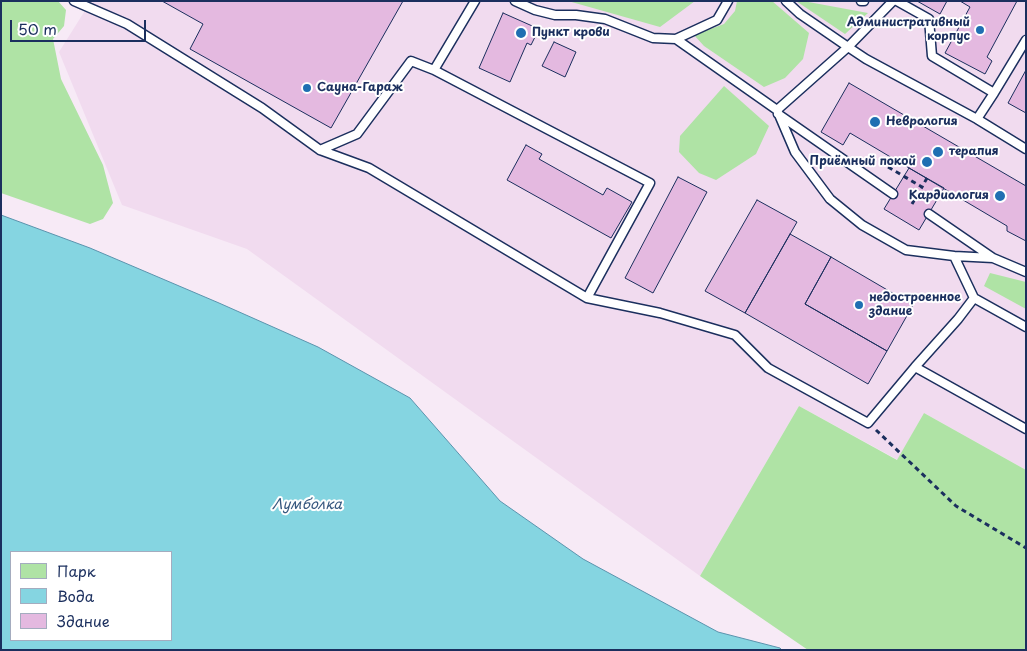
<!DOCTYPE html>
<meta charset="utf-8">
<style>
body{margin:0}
#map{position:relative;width:1027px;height:651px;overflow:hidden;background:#f7eaf6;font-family:"Playpen Sans",sans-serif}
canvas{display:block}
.frame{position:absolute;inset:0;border:2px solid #1b2f5e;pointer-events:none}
.legend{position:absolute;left:10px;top:551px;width:162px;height:90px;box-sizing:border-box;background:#fff;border:1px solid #a4acbf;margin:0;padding:6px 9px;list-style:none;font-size:15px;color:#1b2f5e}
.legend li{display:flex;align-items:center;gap:10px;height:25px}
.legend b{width:25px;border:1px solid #a4acbf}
.scale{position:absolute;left:10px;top:20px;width:136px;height:22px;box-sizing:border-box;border:2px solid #1b2f5e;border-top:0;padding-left:6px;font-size:15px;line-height:18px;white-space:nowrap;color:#1b2f5e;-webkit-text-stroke:4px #fff;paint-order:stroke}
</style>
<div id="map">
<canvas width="1027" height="651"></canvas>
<div class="frame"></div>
<ul class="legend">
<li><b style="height:14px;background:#afe3a5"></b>Парк</li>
<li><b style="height:14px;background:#85d5e1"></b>Вода</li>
<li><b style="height:14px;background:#e4b9e0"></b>Здание</li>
</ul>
<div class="scale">50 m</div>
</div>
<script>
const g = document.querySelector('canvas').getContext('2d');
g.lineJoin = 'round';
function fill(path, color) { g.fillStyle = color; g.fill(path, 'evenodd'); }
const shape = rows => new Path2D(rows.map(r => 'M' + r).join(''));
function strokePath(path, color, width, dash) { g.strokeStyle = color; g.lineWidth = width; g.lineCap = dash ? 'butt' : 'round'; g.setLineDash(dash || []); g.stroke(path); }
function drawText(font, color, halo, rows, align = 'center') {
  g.font = font + ' "Playpen Sans",sans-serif'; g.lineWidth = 4; g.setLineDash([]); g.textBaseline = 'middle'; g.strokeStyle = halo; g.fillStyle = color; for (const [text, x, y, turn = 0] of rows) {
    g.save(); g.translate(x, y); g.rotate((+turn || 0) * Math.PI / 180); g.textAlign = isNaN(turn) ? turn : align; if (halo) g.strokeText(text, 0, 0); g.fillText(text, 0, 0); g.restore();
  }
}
fill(shape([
 [91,1,1026,1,1026,470,924,413,898,460,799,406,700,576,247,249,122,205,59,52]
]), '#f1dbef');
fill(shape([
 [1,1,58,1,66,10,64,26,53,39,61,79,103,165,113,203,103,219,90,224,1,193],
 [568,1,695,1,660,27],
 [737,1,772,1,809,33,803,59,785,78,764,87,704,46,694,35,724,24,735,11],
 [796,1,803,1,868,13,845,34],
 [724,86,769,126,756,154,716,180,699,173,679,152,680,136],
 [990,273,1026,282,1026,309,984,286],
 [799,406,897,460,924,413,1026,470,1026,650,808,650,700,576]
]), '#afe3a5');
const water = shape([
 [1,215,90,248,219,303,318,347,410,398,500,501,583,559,718,632,780,648,782,650,1,650,1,215],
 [11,552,171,552,171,640,11,640,11,552]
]);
fill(water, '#85d5e1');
strokePath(water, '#5b93ad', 1);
const building = shape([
 [162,1,403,1,331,128,190,49,203,24,162,1],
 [917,1,947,1,940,14,917,1],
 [960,1,1017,1,987,57,992,61,985,74,945,53,970,7,960,1],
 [503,13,539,29,531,45,527,43,510,82,479,68,503,13],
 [554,42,576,52,565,77,542,66,554,42],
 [1026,70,1026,113,1008,103,1026,70],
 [849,83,1026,186,1026,241,1007,231,1007,226,850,133,843,145,821,132,849,83],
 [526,145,542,154,539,159,603,195,607,188,632,202,611,238,507,180,526,145],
 [909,168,944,188,919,230,884,209,909,168],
 [678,177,707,192,653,293,625,278,678,177],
 [757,200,797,222,745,313,705,291,757,200],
 [790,234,831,257,805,304,887,351,868,384,745,313,790,234],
 [831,257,913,305,887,351,805,304,831,257]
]);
fill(building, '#e4b9e0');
strokePath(building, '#1b2f5e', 1);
const service = shape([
 [74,1,127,24,262,108,320,150,369,168,587,298,660,313,735,335,768,368,868,423,915,367],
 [515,1,535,10,555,15,576,15,605,19,653,38,676,39,717,20,728,1],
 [786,1,800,14,848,47,777,110,795,152,830,199,862,225,906,250,954,256,974,298,1026,327],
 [861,1,864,1],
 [893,1,848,47,866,59,977,119,1026,149],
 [897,1,929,19,932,56,994,93,977,119],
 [676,39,777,110],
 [434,70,650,183,587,298],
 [994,93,1026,40],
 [778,114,893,194],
 [320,150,357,134,411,61,434,70,475,1],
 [929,214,993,258],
 [954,256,993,258,1026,272],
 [974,298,958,319,915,367,1026,429]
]);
strokePath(service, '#1b2f5e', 11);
strokePath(shape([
 [871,162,883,164,922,187,927,178],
 [912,204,922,187],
 [876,430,956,506,1026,548]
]), '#1b2f5e', 3, [5, 4]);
strokePath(service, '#fff', 8);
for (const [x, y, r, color] of [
 [980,30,5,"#1f6fb2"],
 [521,33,6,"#1f6fb2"],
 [307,88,5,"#1f6fb2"],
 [875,122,6,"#1f6fb2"],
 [938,152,6,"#1f6fb2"],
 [927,162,6,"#1f6fb2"],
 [1000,196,6,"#1f6fb2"],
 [859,305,5,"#1f6fb2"]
]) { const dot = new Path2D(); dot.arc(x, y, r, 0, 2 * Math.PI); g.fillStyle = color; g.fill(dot); strokePath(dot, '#fff', 2); }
drawText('bold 12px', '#1b2f5e', '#fff', [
 ["Административный",970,23,"right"],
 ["корпус",970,37,"right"],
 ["Пункт крови",532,33],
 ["Сауна-Гараж",317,88],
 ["Неврология",886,122],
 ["терапия",949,152],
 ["Приёмный покой",916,162,"right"],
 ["Кардиология",989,196,"right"],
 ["недостроенное",869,298],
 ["здание",869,312]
], 'left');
drawText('italic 14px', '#36587f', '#fff', [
 ["Лумболка",307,505]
]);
</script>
